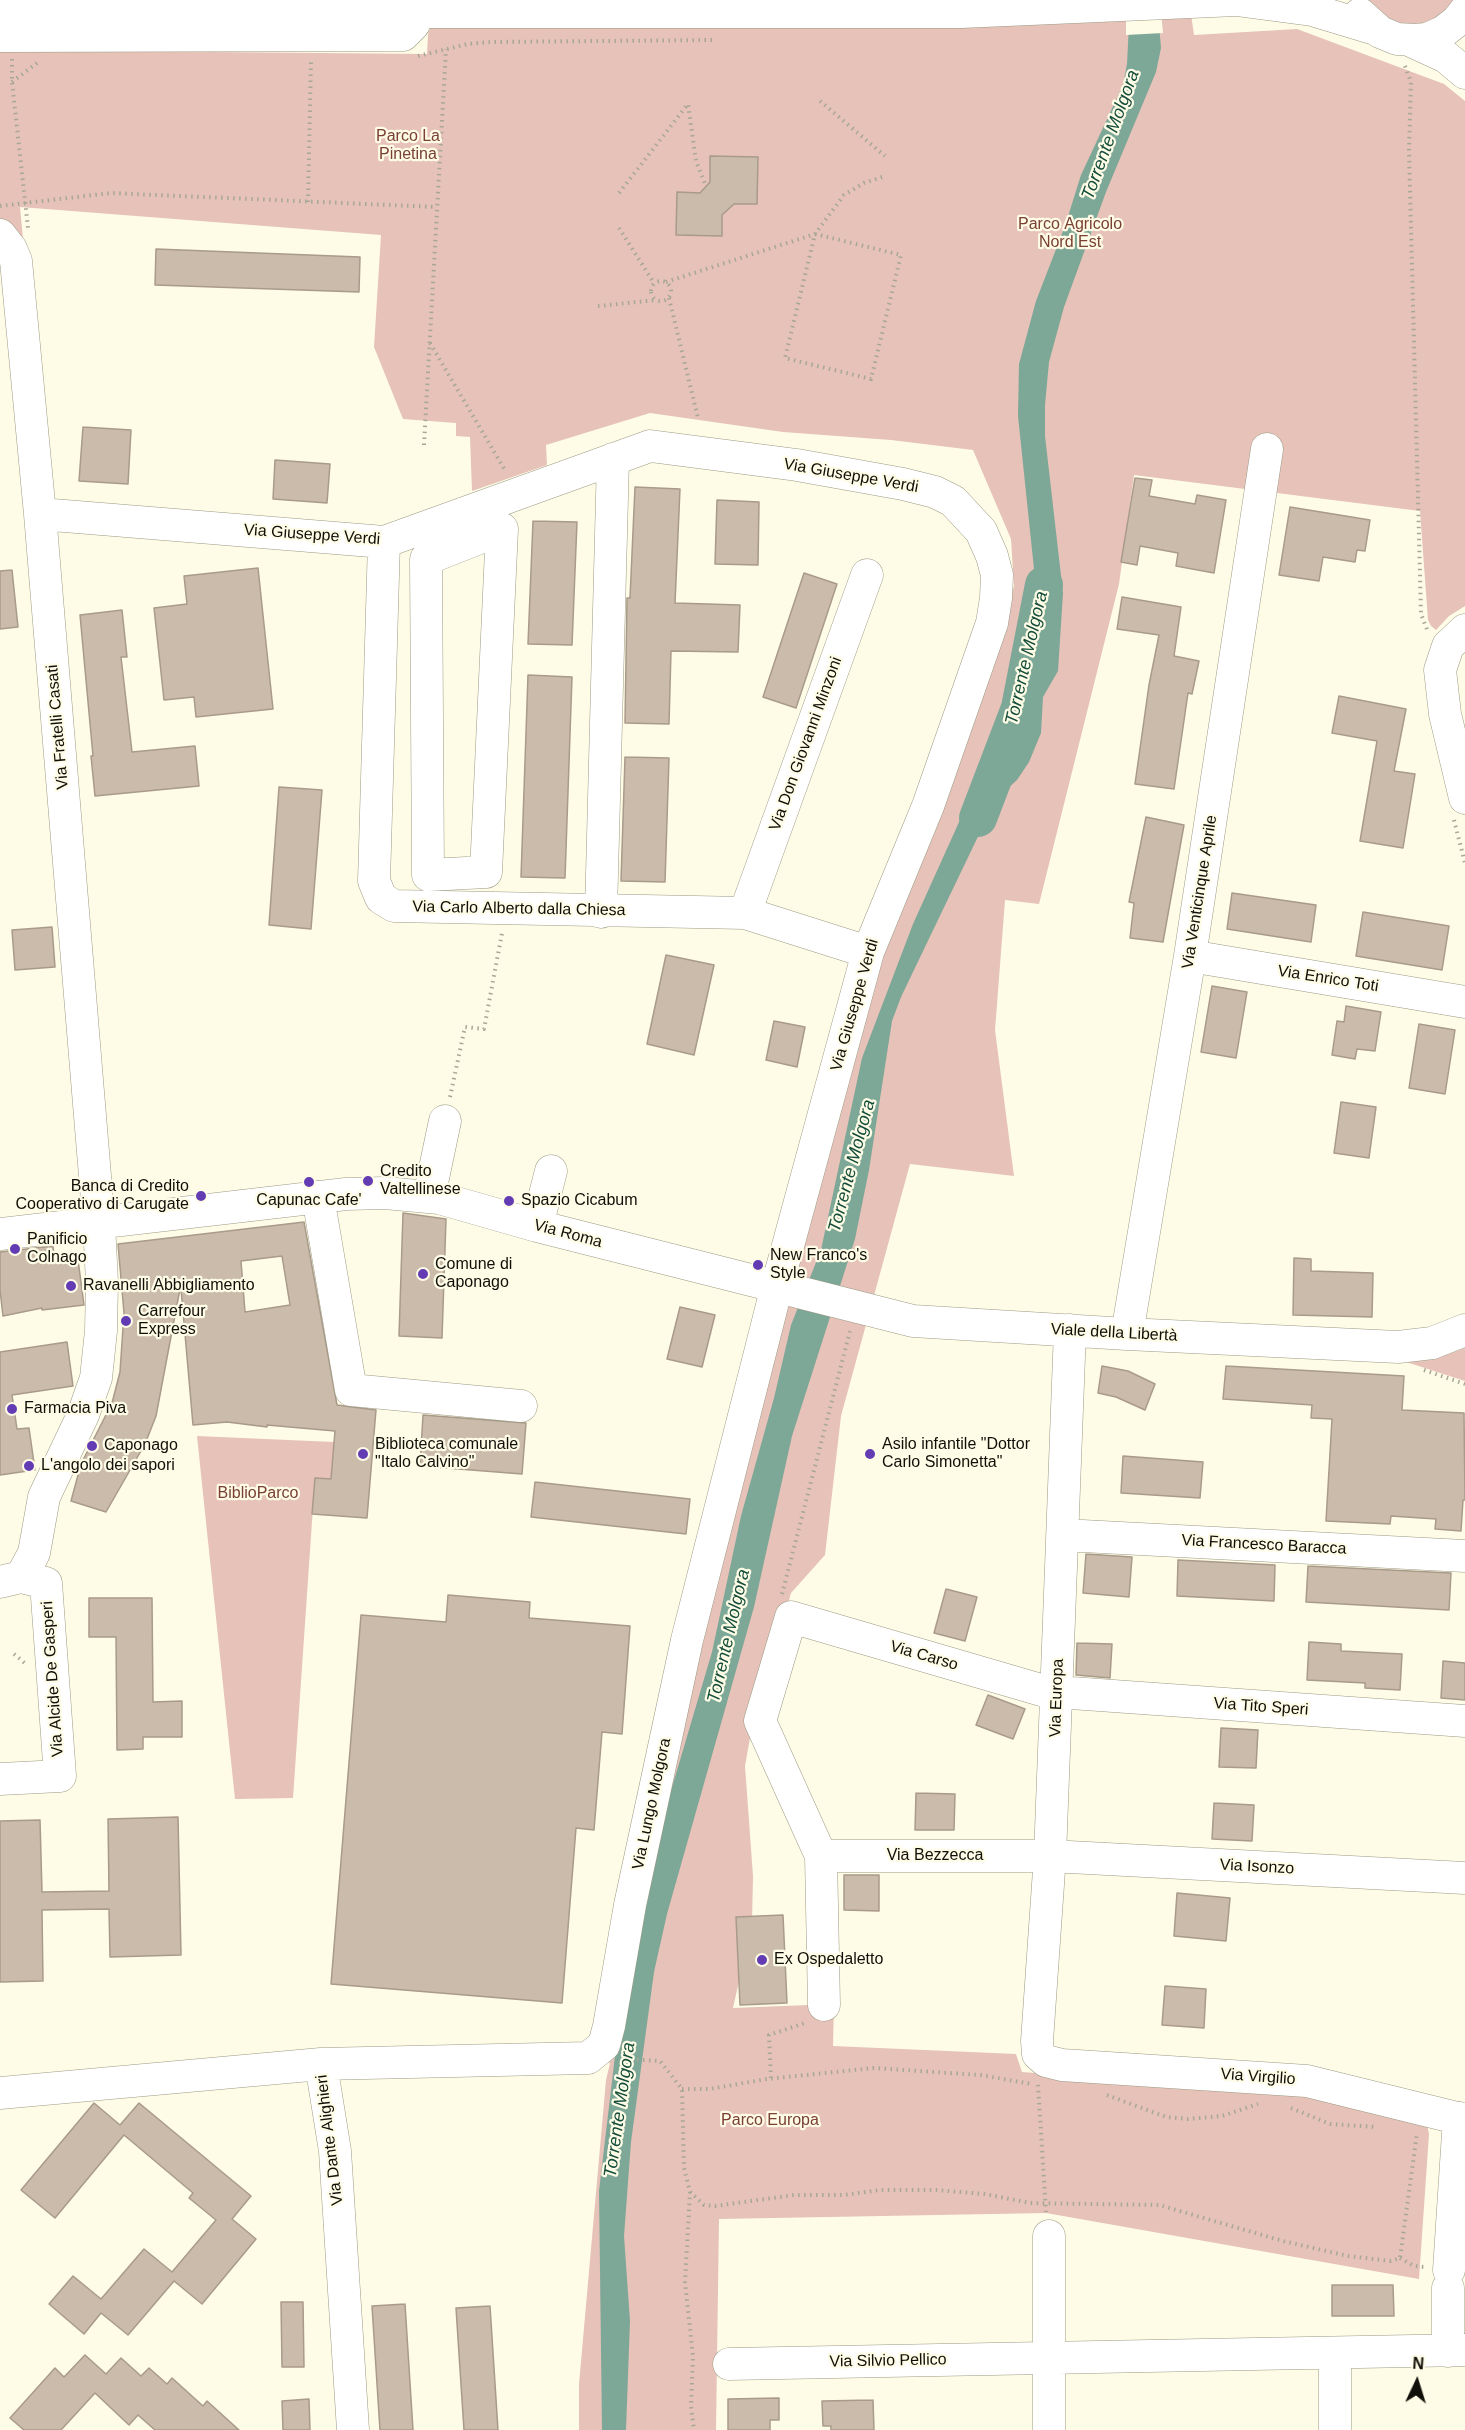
<!DOCTYPE html>
<meta charset="utf-8">
<style>
body{margin:0}
#map{position:relative;width:1465px;height:2430px;overflow:hidden;background:#fefce6;font-family:Helvetica,sans-serif}
canvas{display:block}
.north{position:absolute;left:1387px;top:2352px;width:60px;height:60px;-webkit-text-stroke:4px #fefce6;paint-order:stroke;rotate:4deg;font-size:16px;font-weight:700;line-height:24px;text-align:center;color:#100f08}
.north::after{content:'';display:block;margin:auto;width:21px;height:27px;background:#100f08;clip-path:polygon(50% 0,100% 100%,50% 72%,0 100%)}
</style>
<div id="map">
<canvas width="1465" height="2430"></canvas>
<div class="north">N</div>
</div>
<script>
const g = document.querySelector('canvas').getContext('2d');
g.lineJoin = 'round';
function fill(path, color) { g.fillStyle = color; g.fill(path, 'evenodd'); }
const shape = rows => new Path2D(rows.map(r => 'M' + r).join(''));
function strokePath(path, color, width, dash) { g.strokeStyle = color; g.lineWidth = width; g.lineCap = dash ? 'butt' : 'round'; g.setLineDash(dash || []); g.stroke(path); }
function drawText(font, color, halo, rows, align = 'center') {
  g.font = font + ' Helvetica,sans-serif'; g.lineWidth = 4.5; g.setLineDash([]); g.textBaseline = 'middle'; g.strokeStyle = halo; g.fillStyle = color; for (const [text, x, y, turn = 0] of rows) {
    g.save(); g.translate(x, y); g.rotate((+turn || 0) * Math.PI / 180); g.textAlign = isNaN(turn) ? turn : align; if (halo) g.strokeText(text, 0, 0); g.fillText(text, 0, 0); g.restore();
  }
}
fill(shape([
 [441,0,1189,0,1194,35,1297,29,1444,84,1465,101,1465,606,1449,616,1436,630,1431,626,1428,620,1420,511,1134,475,1119,584,1039,904,1005,900,995,1030,1014,1176,910,1164,841,1416,825,1555,791,1593,750,1738,745,1766,753,1876,752,1923,733,2008,834,2004,833,2046,1016,2054,1022,2072,1315,2094,1427,2124,1429,2134,1419,2279,1046,2213,719,2219,716,2430,579,2430,579,2384,606,2080,610,2063,599,2060,868,975,1014,586,1011,539,973,450,891,440,783,432,650,413,546,445,547,465,472,491,470,437,456,436,456,423,403,419,374,347,381,235,20,207,25,261,0,264,0,50,427,54,428,34],
 [1369,0,1455,0,1444,15,1421,26,1395,23,1374,9],
 [1465,1348,1465,1381,1400,1360,1430,1360],
 [197,1436,334,1442,331,1479,315,1478,293,1798,235,1799]
]), '#e6c2b9');
fill(shape([
 [1157,0,1161,48,1156,72,1106,192,1064,307,1049,362,1045,405,1045,436,1063,593,1058,671,1043,697,1041,733,1029,762,1017,780,996,799,901,997,892,1021,869,1170,855,1239,792,1436,754,1607,667,1914,654,1972,631,2142,624,2236,630,2321,626,2430,602,2430,599,2191,619,2022,657,1838,712,1652,741,1516,774,1398,791,1325,821,1250,862,1058,913,924,969,800,996,774,1003,757,1009,729,1036,680,1034,661,1036,588,1018,416,1019,364,1036,301,1065,226,1081,175,1123,85,1127,64,1129,24]
]), '#7da797');
fill(shape([
 [1160,0,1163,33,1126,35,1126,13]
]), '#fefce6');
strokePath(shape([
 [978,818,1020,708,1044,585]
]), '#7da797', 38);
const building = shape([
 [710,156,758,157,757,204,734,204,722,215,722,236,676,235,677,192,700,193,710,182,710,156],
 [156,249,360,257,359,292,155,285,156,249],
 [83,427,131,430,128,484,79,481,83,427],
 [275,460,330,464,327,503,273,499,275,460],
 [1135,478,1152,480,1149,496,1195,504,1197,495,1226,500,1214,573,1176,566,1178,553,1140,546,1137,565,1121,562,1135,478],
 [635,487,680,489,675,603,740,605,738,652,671,651,669,724,625,723,627,598,630,598,635,487],
 [717,500,759,502,758,565,715,564,717,500],
 [1290,507,1370,520,1365,551,1357,550,1355,562,1323,557,1319,581,1279,575,1290,507],
 [533,521,577,522,572,645,528,644,533,521],
 [258,568,273,709,196,717,194,697,164,700,154,608,187,604,184,576,258,568],
 [12,570,18,627,0,629,0,571,12,570],
 [804,573,837,584,796,708,763,697,804,573],
 [1122,597,1181,607,1174,656,1199,661,1192,694,1188,693,1174,789,1135,784,1149,685,1159,635,1117,629,1122,597],
 [122,610,127,657,121,657,132,752,195,746,199,786,95,796,91,756,93,756,80,615,122,610],
 [528,675,572,677,565,878,521,877,528,675],
 [1339,696,1406,709,1394,771,1415,774,1403,848,1360,841,1377,741,1332,733,1339,696],
 [625,757,669,758,665,882,621,881,625,757],
 [279,787,322,790,311,929,269,925,279,787],
 [1146,817,1184,825,1163,942,1130,938,1134,903,1129,902,1146,817],
 [1232,893,1316,905,1311,942,1227,929,1232,893],
 [1363,912,1449,926,1442,970,1356,956,1363,912],
 [52,927,55,967,15,970,12,930,52,927],
 [666,955,714,965,694,1055,647,1044,666,955],
 [1212,986,1247,992,1236,1058,1201,1052,1212,986],
 [1346,1006,1381,1012,1375,1051,1357,1049,1355,1059,1332,1055,1337,1021,1344,1022,1346,1006],
 [774,1021,805,1027,797,1067,766,1060,774,1021],
 [1419,1024,1455,1030,1445,1094,1409,1088,1419,1024],
 [1341,1102,1376,1107,1369,1158,1334,1153,1341,1102],
 [403,1213,446,1219,442,1338,399,1336,403,1213],
 [304,1222,337,1405,376,1410,367,1518,312,1514,315,1478,331,1479,335,1431,267,1425,267,1427,227,1422,193,1425,181,1289,180,1289,156,1416,145,1444,106,1512,71,1501,81,1464,112,1403,120,1372,124,1313,118,1244,304,1222],
 [282,1256,290,1305,245,1312,241,1261,282,1256],
 [53,1246,54,1255,77,1252,84,1305,42,1310,42,1308,3,1316,0,1290,0,1252,53,1246],
 [1294,1258,1311,1259,1311,1271,1373,1273,1372,1317,1293,1315,1294,1258],
 [680,1307,715,1315,702,1367,667,1359,680,1307],
 [67,1342,73,1386,12,1395,17,1429,29,1428,35,1470,0,1475,0,1352,67,1342],
 [1102,1366,1128,1371,1155,1384,1145,1410,1116,1397,1098,1393,1102,1366],
 [1226,1366,1404,1376,1402,1410,1464,1413,1465,1500,1463,1500,1461,1531,1435,1529,1436,1519,1391,1516,1390,1524,1326,1521,1332,1419,1311,1418,1312,1405,1223,1399,1226,1366],
 [423,1415,526,1423,522,1474,420,1466,423,1415],
 [1123,1456,1203,1462,1200,1498,1121,1493,1123,1456],
 [535,1482,690,1499,686,1534,531,1517,535,1482],
 [1086,1554,1132,1557,1129,1597,1083,1593,1086,1554],
 [1178,1560,1275,1565,1274,1601,1177,1596,1178,1560],
 [1308,1566,1451,1573,1449,1610,1306,1602,1308,1566],
 [946,1589,977,1597,965,1641,934,1633,946,1589],
 [448,1595,530,1602,529,1618,630,1626,622,1734,602,1732,594,1830,576,1828,562,2003,331,1984,361,1615,446,1622,448,1595],
 [89,1598,152,1598,153,1702,182,1701,182,1737,143,1737,143,1749,117,1750,116,1637,89,1637,89,1598],
 [1309,1642,1341,1644,1341,1651,1402,1654,1400,1690,1365,1688,1365,1683,1307,1680,1309,1642],
 [1077,1643,1112,1644,1110,1678,1076,1675,1077,1643],
 [1443,1661,1465,1663,1465,1700,1441,1698,1443,1661],
 [988,1695,1025,1709,1013,1739,976,1725,988,1695],
 [1221,1728,1258,1730,1256,1768,1219,1767,1221,1728],
 [916,1793,955,1794,954,1830,915,1830,916,1793],
 [1214,1803,1254,1805,1252,1841,1212,1839,1214,1803],
 [178,1817,181,1955,110,1957,109,1909,42,1910,43,1981,0,1982,0,1821,40,1820,42,1892,109,1891,108,1819,178,1817],
 [844,1875,879,1875,879,1911,844,1910,844,1875],
 [1177,1893,1230,1898,1226,1941,1174,1936,1177,1893],
 [783,1915,787,2003,740,2005,736,1917,783,1915],
 [1165,1986,1206,1989,1204,2028,1162,2025,1165,1986],
 [94,2103,120,2125,139,2103,251,2196,232,2219,256,2239,202,2304,174,2281,128,2335,101,2313,84,2334,49,2304,73,2276,101,2299,144,2249,172,2272,216,2220,189,2198,193,2193,124,2135,55,2218,21,2190,94,2103],
 [1332,2285,1393,2285,1394,2316,1332,2316,1332,2285],
 [281,2302,303,2302,304,2367,282,2367,281,2302],
 [405,2304,413,2430,380,2430,372,2306,405,2304],
 [490,2306,498,2430,464,2430,456,2308,490,2306],
 [85,2355,106,2374,121,2358,141,2376,149,2368,167,2384,172,2378,203,2406,207,2401,239,2430,155,2430,138,2415,129,2425,95,2393,61,2430,24,2430,10,2418,55,2368,64,2377,85,2355],
 [779,2398,779,2420,770,2420,770,2430,728,2430,728,2399,779,2398],
 [309,2399,310,2430,283,2430,282,2401,309,2399],
 [873,2400,874,2430,831,2430,831,2426,823,2426,822,2401,873,2400]
]);
fill(building, '#cbbbab');
strokePath(building, '#a99a8a', 1.5);
const minor = shape([
 [1236,0,1312,10,1375,29],
 [0,12,961,12,1236,0],
 [1360,14,1380,32,1397,39,1415,40,1427,39,1443,32,1457,21,1465,11],
 [0,36,403,35,414,24,416,13],
 [1409,40,1446,57,1465,73],
 [0,235,11,249,16,261,40,514,99,1224,102,1282,101,1331,96,1378,83,1415,44,1497,34,1553,21,1577,0,1582],
 [40,514,384,542,650,446,797,465,903,484,935,492,953,501,981,531,992,556,997,575,996,598,992,623,928,806,868,952,777,1286,687,1640,630,1905,609,2026,604,2045,588,2058,321,2064],
 [502,529,486,872,428,875,426,559,502,529],
 [384,542,374,881,381,898,394,906,745,913,868,952],
 [1465,630,1448,646,1440,670,1445,714,1465,798],
 [601,912,613,459],
 [745,913,867,575],
 [1190,956,1465,1002],
 [318,1197,351,1390,521,1406],
 [429,1197,445,1121],
 [537,1226,551,1171],
 [0,1234,346,1194,385,1193,439,1198,537,1226,913,1321,1127,1334,1398,1347,1432,1343,1465,1330],
 [1070,1330,1050,1856,1037,2041,1038,2054,1046,2061,1062,2065,1307,2081,1465,2120],
 [1127,1334,1190,956,1267,449],
 [1063,1535,1465,1556],
 [0,1779,60,1776,46,1583,21,1577],
 [821,1856,1050,1856,1465,1878],
 [824,2005,821,1856,760,1721,791,1617,1041,1690,1057,1692,1465,1721],
 [0,2093,321,2064,335,2151,353,2430],
 [1449,2270,1459,2118],
 [1448,2288,1448,2351],
 [1335,2353,1335,2430],
 [729,2364,1465,2350],
 [1049,2430,1049,2236]
]);
strokePath(minor, '#9c9a85', 33);
strokePath(shape([
 [418,56,468,44,490,42,712,40],
 [12,59,12,82,28,228],
 [1405,66,1411,82,1409,150,1421,614,1428,632],
 [12,82,37,63],
 [820,101,885,156],
 [619,193,688,104,696,161,706,186],
 [308,202,311,60],
 [0,206,111,193,437,207],
 [619,228,654,283],
 [815,234,901,255,871,379,785,358,815,234],
 '651 291a10 10 0 1 1 20 0a10 10 0 1 1-20 0Z',
 [666,282,815,234,844,195,864,183,885,176],
 [669,298,698,418],
 [598,306,656,300],
 [430,343,506,472],
 [424,445,446,49],
 [1454,820,1465,863],
 [450,1097,465,1027,484,1029,502,933],
 [1424,1370,1465,1384],
 [782,1594,850,1331],
 [14,1654,27,1665],
 [625,2059,660,2061,682,2089,684,2168,690,2192,685,2282,693,2357,691,2406,694,2430],
 [771,2078,769,2035,805,2023],
 [1038,2085,1046,2212],
 [682,2089,709,2089,767,2079,874,2068,980,2075,1032,2084],
 [1107,2095,1166,2117,1188,2119,1222,2116,1258,2104],
 [1291,2108,1330,2124,1376,2127],
 [690,2192,704,2205,715,2206,794,2195,844,2195,880,2190,936,2190,985,2194,1030,2203,1159,2205,1283,2241,1348,2256,1391,2261,1400,2258,1417,2133],
 [1400,2258,1414,2266,1424,2267]
]), '#a8a796', 4, [1.5, 4.5]);
strokePath(minor, '#fff', 32);
for (const [x, y, r, color] of [
 [368,1181,6,"#633cb4"],
 [309,1182,6,"#633cb4"],
 [201,1196,6,"#633cb4"],
 [509,1201,6,"#633cb4"],
 [15,1249,6,"#633cb4"],
 [758,1265,6,"#633cb4"],
 [423,1274,6,"#633cb4"],
 [71,1286,6,"#633cb4"],
 [126,1321,6,"#633cb4"],
 [12,1409,6,"#633cb4"],
 [92,1446,6,"#633cb4"],
 [363,1454,6,"#633cb4"],
 [870,1454,6,"#633cb4"],
 [29,1466,6,"#633cb4"],
 [762,1960,6,"#633cb4"]
]) { const dot = new Path2D(); dot.arc(x, y, r, 0, 2 * Math.PI); g.fillStyle = color; g.fill(dot); strokePath(dot, '#fefce6', 2); }
drawText('16px', '#794033', '#fefce6', [
 ["Parco La",408,137],
 ["Pinetina",408,155],
 ["Parco Agricolo",1070,225],
 ["Nord Est",1070,243],
 ["BiblioParco",258,1494],
 ["Parco Europa",770,2121]
]);
drawText('16px', '#100f08', '#fefce6', [
 ["Via Giuseppe Verdi",851,476,10],
 ["Via Giuseppe Verdi",312,535,4],
 ["Via Fratelli Casati",58,727,-95],
 ["Via Don Giovanni Minzoni",806,744,-70],
 ["Via Venticinque Aprile",1200,892,-81],
 ["Via Carlo Alberto dalla Chiesa",519,909,1],
 ["Via Enrico Toti",1328,979,9],
 ["Via Giuseppe Verdi",855,1005,-74],
 ["Via Roma",568,1234,15],
 ["Viale della Libertà",1114,1333,3],
 ["Via Francesco Baracca",1264,1545,3],
 ["Via Carso",924,1656,16],
 ["Via Alcide De Gasperi",53,1679,-94],
 ["Via Europa",1057,1698,-88],
 ["Via Tito Speri",1261,1707,4],
 ["Via Lungo Molgora",652,1804,-78],
 ["Via Bezzecca",935,1856],
 ["Via Isonzo",1257,1867,3],
 ["Via Virgilio",1258,2077,4],
 ["Via Dante Alighieri",330,2140,-97],
 ["Via Silvio Pellico",888,2361,-1]
]);
drawText('16px', '#100f08', '#fefce6', [
 ["Credito",380,1172],
 ["Valtellinese",380,1190],
 ["Banca di Credito",189,1187,"right"],
 ["Cooperativo di Carugate",189,1205,"right"],
 ["Capunac Cafe'",309,1201,"center"],
 ["Spazio Cicabum",521,1201],
 ["Panificio",27,1240],
 ["Colnago",27,1258],
 ["New Franco's",770,1256],
 ["Style",770,1274],
 ["Comune di",435,1265],
 ["Caponago",435,1283],
 ["Ravanelli Abbigliamento",83,1286],
 ["Carrefour",138,1312],
 ["Express",138,1330],
 ["Farmacia Piva",24,1409],
 ["Biblioteca comunale",375,1445],
 ["\"Italo Calvino\"",375,1463],
 ["Asilo infantile \"Dottor",882,1445],
 ["Carlo Simonetta\"",882,1463],
 ["Caponago",104,1446],
 ["L'angolo dei sapori",41,1466],
 ["Ex Ospedaletto",774,1960]
], 'left');
drawText('italic 18px', '#154d3c', '#fefce6', [
 ["Torrente Molgora",1111,135,-70],
 ["Torrente Molgora",1027,658,-77],
 ["Torrente Molgora",852,1166,-75],
 ["Torrente Molgora",729,1636,-77],
 ["Torrente Molgora",620,2110,-82]
]);
</script>
